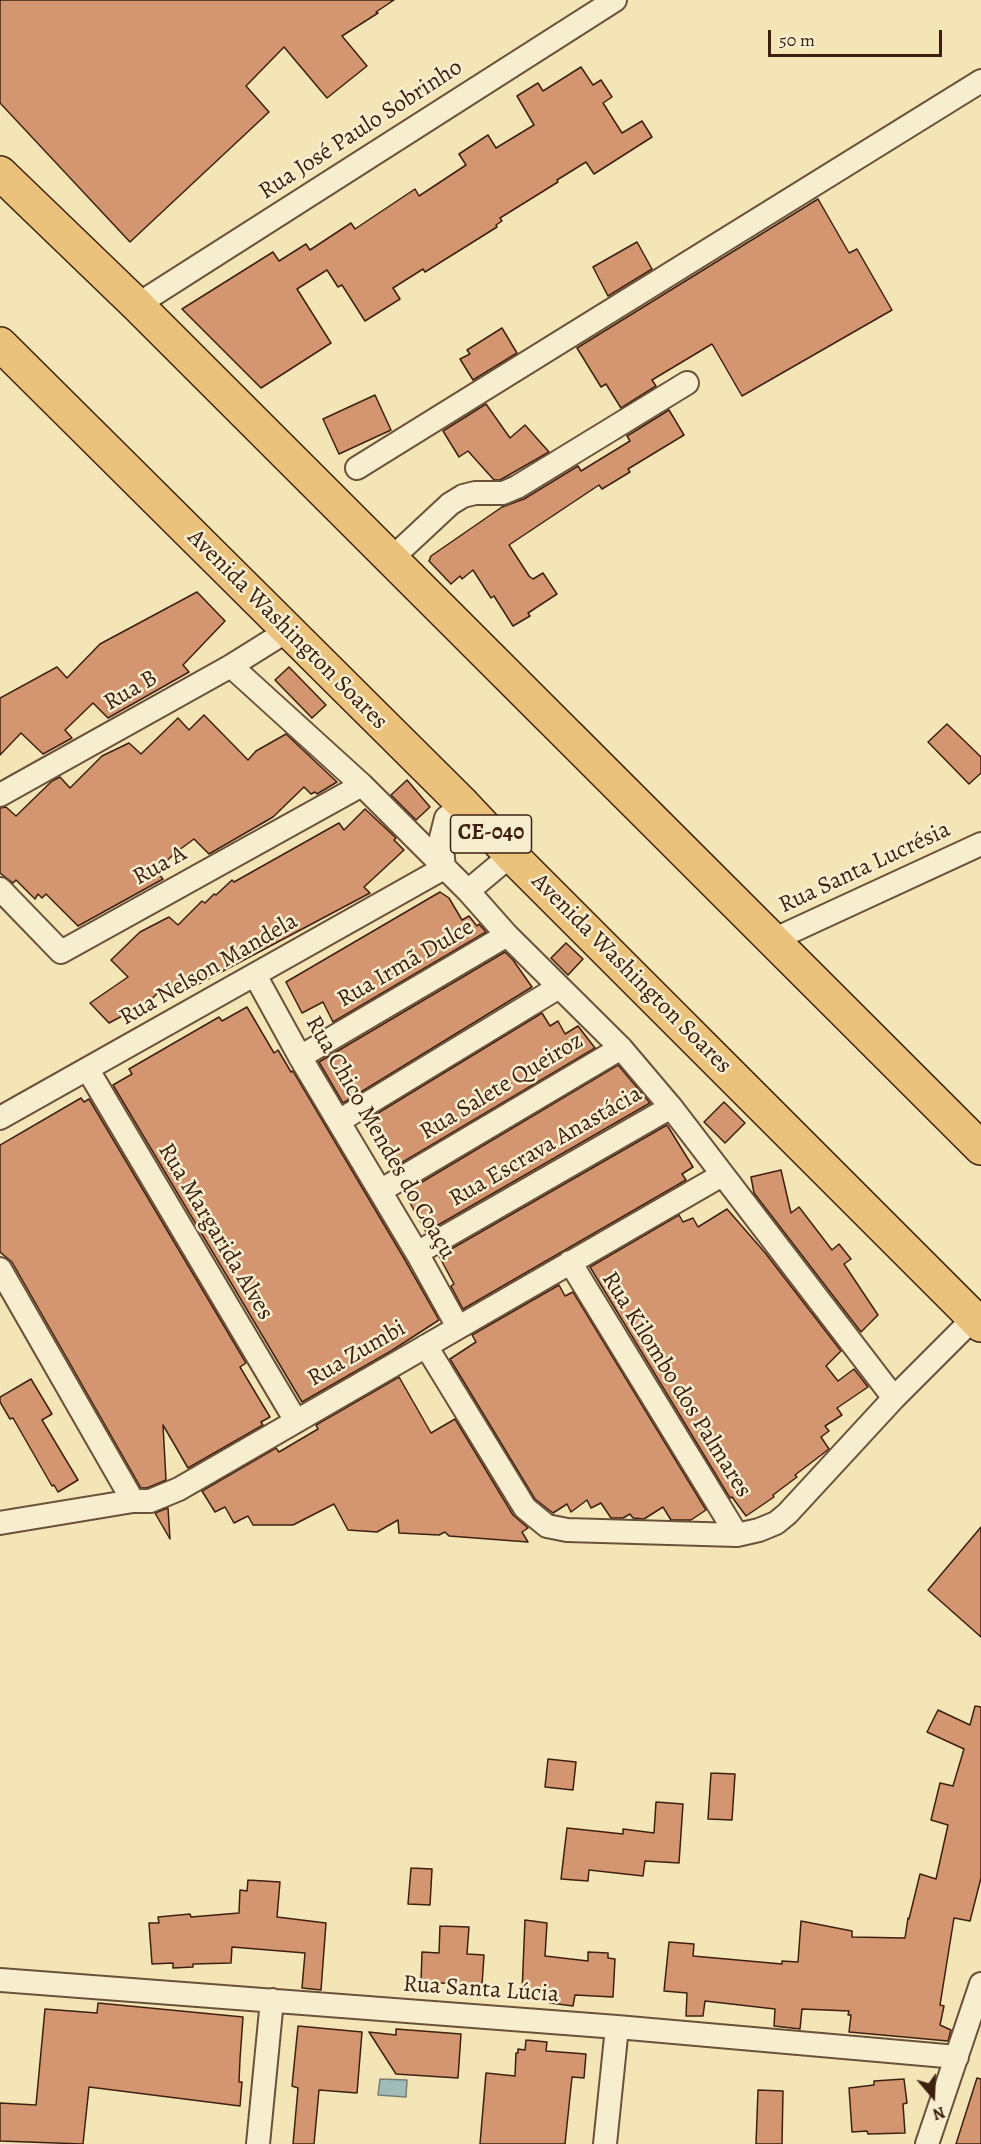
<!DOCTYPE html>
<meta charset="utf-8">
<style>
body{margin:0}
#map{position:relative;width:981px;height:2144px;overflow:hidden;background:#f3e5b6;font-family:Alegreya,serif}
canvas{display:block}
.north{position:absolute;left:903px;top:2066px;width:60px;height:60px;-webkit-text-stroke:4px #f7eed0;paint-order:stroke;rotate:161deg;font-size:16px;font-weight:700;line-height:24px;text-align:center;color:#3e2011}
.north::after{content:'';display:block;margin:auto;width:21px;height:27px;background:#3e2011;clip-path:polygon(50% 0,100% 100%,50% 72%,0 100%)}
.scale{position:absolute;left:768px;top:30px;width:174px;height:27px;box-sizing:border-box;border:3px solid #3e2011;border-top:0;padding-left:8px;font-size:18px;line-height:21px;white-space:nowrap;color:#3e2011;-webkit-text-stroke:4px #f7eed0;paint-order:stroke}
</style>
<div id="map">
<canvas width="981" height="2144"></canvas>
<div class="north">N</div>
<div class="scale">50 m</div>
</div>
<script>
const g = document.querySelector('canvas').getContext('2d');
g.lineJoin = 'round';
function fill(path, color) { g.fillStyle = color; g.fill(path, 'evenodd'); }
const shape = rows => new Path2D(rows.map(r => 'M' + r).join(''));
function strokePath(path, color, width, dash) { g.strokeStyle = color; g.lineWidth = width; g.lineCap = dash ? 'butt' : 'round'; g.setLineDash(dash || []); g.stroke(path); }
function drawText(font, color, halo, rows, align = 'center') {
  g.font = font + ' Alegreya,serif'; g.lineWidth = 5; g.setLineDash([]); g.textBaseline = 'middle'; g.strokeStyle = halo; g.fillStyle = color; for (const [text, x, y, turn = 0] of rows) {
    g.save(); g.translate(x, y); g.rotate((+turn || 0) * Math.PI / 180); g.textAlign = isNaN(turn) ? turn : align; if (halo) g.strokeText(text, 0, 0); g.fillText(text, 0, 0); g.restore();
  }
}
const water = shape([
 [380,2079,407,2080,406,2097,378,2095,380,2079]
]);
fill(water, '#a0bcb8');
strokePath(water, '#797e75', 1.5);
const building = shape([
 [0,0,394,0,376,12,378,13,342,36,367,66,327,98,284,47,246,86,269,112,130,242,0,103,0,0],
 [581,67,593,85,601,80,612,97,603,103,622,133,642,121,652,137,594,174,586,162,557,180,558,182,500,218,502,221,496,225,497,227,425,272,423,269,393,288,400,299,365,321,342,285,338,287,327,270,297,289,331,343,261,388,182,309,273,252,279,261,306,244,310,250,351,223,355,229,415,189,419,196,466,165,459,154,488,135,496,148,534,125,517,96,538,83,543,91,581,67],
 [818,199,849,253,857,249,892,310,742,396,712,344,652,380,656,386,621,408,606,384,601,387,577,348,818,199],
 [637,242,652,269,608,296,593,267,637,242],
 [502,328,517,353,473,380,460,359,470,354,467,350,502,328],
 [375,395,391,430,339,454,323,419,375,395],
 [486,404,510,438,525,425,549,452,500,480,494,480,468,451,459,457,443,431,486,404],
 [669,410,684,435,628,469,630,472,602,489,599,485,509,545,529,576,533,579,543,573,557,594,528,613,530,616,513,626,494,596,491,598,473,570,462,579,460,576,451,584,429,561,431,556,502,507,524,499,578,466,581,471,630,441,627,436,669,410],
 [197,592,225,621,183,665,189,672,108,718,93,703,65,730,72,738,43,754,21,733,0,755,0,698,57,667,67,678,100,644,197,592],
 [289,667,326,705,312,718,275,680,289,667],
 [204,715,248,760,256,751,286,734,337,782,317,794,315,792,311,794,304,787,273,817,209,854,194,839,175,853,156,871,163,879,78,926,46,894,42,898,38,894,35,899,16,880,13,883,0,873,0,808,6,807,16,816,52,781,60,777,70,788,102,756,129,743,141,754,178,718,189,730,204,715],
 [947,724,981,757,981,773,969,784,928,742,947,724],
 [407,780,430,807,416,820,391,795,407,780],
 [365,809,396,838,394,840,404,850,364,887,370,893,178,995,167,983,149,1002,109,1023,90,1003,128,977,111,960,140,932,169,917,178,925,202,901,205,903,214,894,216,895,232,880,234,882,339,823,344,830,365,809],
 [440,892,449,898,462,920,469,916,477,926,479,924,486,932,333,1022,323,1002,302,1013,286,982,440,892],
 [566,943,583,959,568,975,551,958,566,943],
 [505,952,513,960,532,987,343,1103,319,1062,505,952],
 [247,1007,274,1053,278,1050,291,1072,293,1071,405,1260,439,1320,391,1351,302,1402,113,1085,132,1074,129,1069,219,1017,222,1021,247,1007],
 [542,1013,550,1026,558,1021,565,1034,578,1026,595,1048,391,1169,365,1121,542,1013],
 [618,1065,650,1103,426,1232,409,1201,411,1200,407,1191,618,1065],
 [81,1098,84,1102,89,1099,246,1363,240,1367,270,1417,261,1422,263,1425,188,1468,163,1425,166,1480,147,1488,141,1488,12,1262,0,1252,0,1145,81,1098],
 [724,1102,745,1123,725,1143,704,1122,724,1102],
 [667,1125,693,1167,682,1174,686,1180,463,1309,451,1286,454,1284,439,1256,667,1125],
 [781,1170,791,1213,799,1207,832,1250,839,1244,851,1259,844,1264,878,1315,861,1332,754,1193,751,1177,781,1170],
 [727,1209,767,1255,766,1254,841,1351,826,1366,838,1381,854,1369,868,1387,837,1408,842,1415,825,1426,829,1431,821,1437,829,1449,795,1475,797,1477,773,1495,774,1497,746,1516,732,1497,730,1498,590,1267,679,1215,683,1222,693,1218,698,1227,727,1209],
 [559,1285,565,1296,573,1292,706,1510,691,1520,671,1520,663,1507,644,1519,633,1518,630,1514,623,1518,611,1518,601,1503,591,1508,587,1500,571,1512,567,1504,553,1513,535,1499,450,1359,476,1342,472,1335,559,1285],
 [399,1377,431,1433,455,1419,513,1515,528,1528,522,1532,528,1542,449,1536,445,1532,439,1535,399,1533,398,1520,377,1532,348,1530,334,1504,293,1525,253,1525,248,1516,234,1523,225,1507,215,1512,202,1491,276,1448,279,1452,318,1429,316,1425,399,1377],
 [31,1379,52,1414,42,1420,78,1480,58,1492,54,1485,52,1486,13,1418,10,1419,0,1402,0,1397,31,1379],
 [168,1508,170,1539,155,1513,168,1508],
 [981,1527,981,1637,928,1590,981,1527],
 [975,1706,981,1707,981,1878,970,1921,954,1918,940,2005,944,2006,940,2025,951,2030,948,2041,849,2032,851,2015,848,2015,849,2011,802,2009,800,2029,774,2026,775,2009,705,2001,703,2016,686,2016,687,1993,664,1991,669,1942,694,1944,693,1956,782,1964,782,1961,798,1962,801,1921,852,1931,852,1937,905,1938,908,1918,909,1919,920,1874,936,1879,948,1825,931,1820,940,1783,953,1786,964,1749,927,1732,938,1710,970,1725,975,1706],
 [548,1759,576,1762,573,1790,545,1787,548,1759],
 [711,1773,735,1774,732,1820,708,1819,711,1773],
 [656,1802,683,1804,679,1863,645,1861,643,1876,589,1870,588,1881,561,1879,567,1828,623,1834,623,1829,654,1833,656,1802],
 [411,1868,432,1869,430,1905,408,1904,411,1868],
 [248,1880,280,1882,277,1917,326,1923,321,1990,302,1988,305,1953,232,1947,231,1963,193,1964,193,1967,173,1968,173,1963,152,1964,149,1923,159,1923,158,1917,190,1914,191,1917,239,1913,240,1890,247,1891,248,1880],
 [525,1920,547,1923,545,1956,588,1961,588,1952,608,1953,608,1958,615,1959,613,1997,575,1995,573,2006,550,2003,551,1994,522,1992,525,1920],
 [440,1926,469,1927,467,1954,484,1955,482,1985,421,1982,422,1952,439,1953,440,1926],
 [98,2003,243,2017,240,2059,239,2082,242,2082,240,2106,89,2087,83,2144,0,2141,0,2103,36,2105,45,2009,97,2013,98,2003],
 [298,2026,362,2032,357,2093,319,2090,314,2144,293,2144,298,2088,292,2086,298,2026],
 [396,2029,461,2034,458,2078,396,2074,369,2032,396,2035,396,2029],
 [526,2040,547,2042,546,2051,586,2054,584,2078,572,2077,565,2144,480,2144,486,2073,515,2076,516,2053,518,2053,518,2049,525,2050,526,2040],
 [977,2078,981,2079,981,2144,956,2144,977,2078],
 [904,2079,907,2103,903,2104,905,2133,868,2134,867,2131,852,2132,849,2088,874,2085,874,2081,904,2079],
 [758,2090,783,2091,782,2144,756,2144,758,2090]
]);
fill(building, '#d49670');
strokePath(building, '#3e2011', 1.5);
const minor = shape([
 [137,305,615,0],
 [357,468,981,81],
 [391,559,450,504,463,496,475,493,503,493,517,487,687,383],
 [231,666,362,785,468,891,507,935,621,1048,671,1107,894,1398],
 [0,795,231,666,287,631],
 [0,889,61,952,362,785],
 [468,891,511,855],
 [773,940,981,844],
 [255,975,300,1057,417,1253,458,1327],
 [300,1057,507,935],
 [88,1070,296,1421],
 [0,1118,444,868,441,838,446,818,463,804],
 [339,1121,559,987],
 [380,1191,621,1048],
 [417,1253,671,1107],
 [570,1262,737,1535],
 [0,1269,133,1501],
 [426,1346,525,1508,547,1526,567,1530,737,1535,759,1530,776,1523,787,1514,894,1398,974,1318],
 [0,1523,133,1501,150,1501,179,1489,722,1175],
 [0,1980,617,2027,957,2057],
 [258,2144,272,2000],
 [605,2144,617,2027],
 [927,2144,981,1984]
]);
const trunk = shape([
 [0,173,137,305,981,1148],
 [0,344,463,804,511,855,981,1325]
]);
strokePath(minor, '#6b513a', 26);
strokePath(trunk, '#3e2011', 36);
strokePath(minor, '#f7eed0', 22);
strokePath(trunk, '#eac27b', 33);
for (const [x, y, w] of [
 [491,834,81]
]) { const box = new Path2D(); box.roundRect(x - w / 2, y - 19, w, 38, 4.5); g.fillStyle = '#f7eed0'; g.fill(box); strokePath(box, '#3e2011', 1.5); }
drawText('bold 22px', '#3e2011', null, [
 ["CE-040",491,834]
]);
drawText('24px', '#3e2011', '#f7eed0', [
 ["Rua José Paulo Sobrinho",361,130,-33],
 ["Avenida Washington Soares",287,630,45],
 ["Rua B",131,691,-30],
 ["Rua A",160,866,-29],
 ["Rua Santa Lucrésia",865,868,-25],
 ["Rua Irmã Dulce",406,964,-30],
 ["Rua Nelson Mandela",209,970,-30],
 ["Avenida Washington Soares",631,974,45],
 ["Rua Salete Queiroz",502,1087,-31],
 ["Rua Chico Mendes do Coaçu",380,1138,60],
 ["Rua Escrava Anastácia",546,1147,-30],
 ["Rua Margarida Alves",215,1232,59],
 ["Rua Zumbi",357,1354,-30],
 ["Rua Kilombo dos Palmares",676,1385,58],
 ["Rua Santa Lúcia",481,1990,4]
]);
</script>
